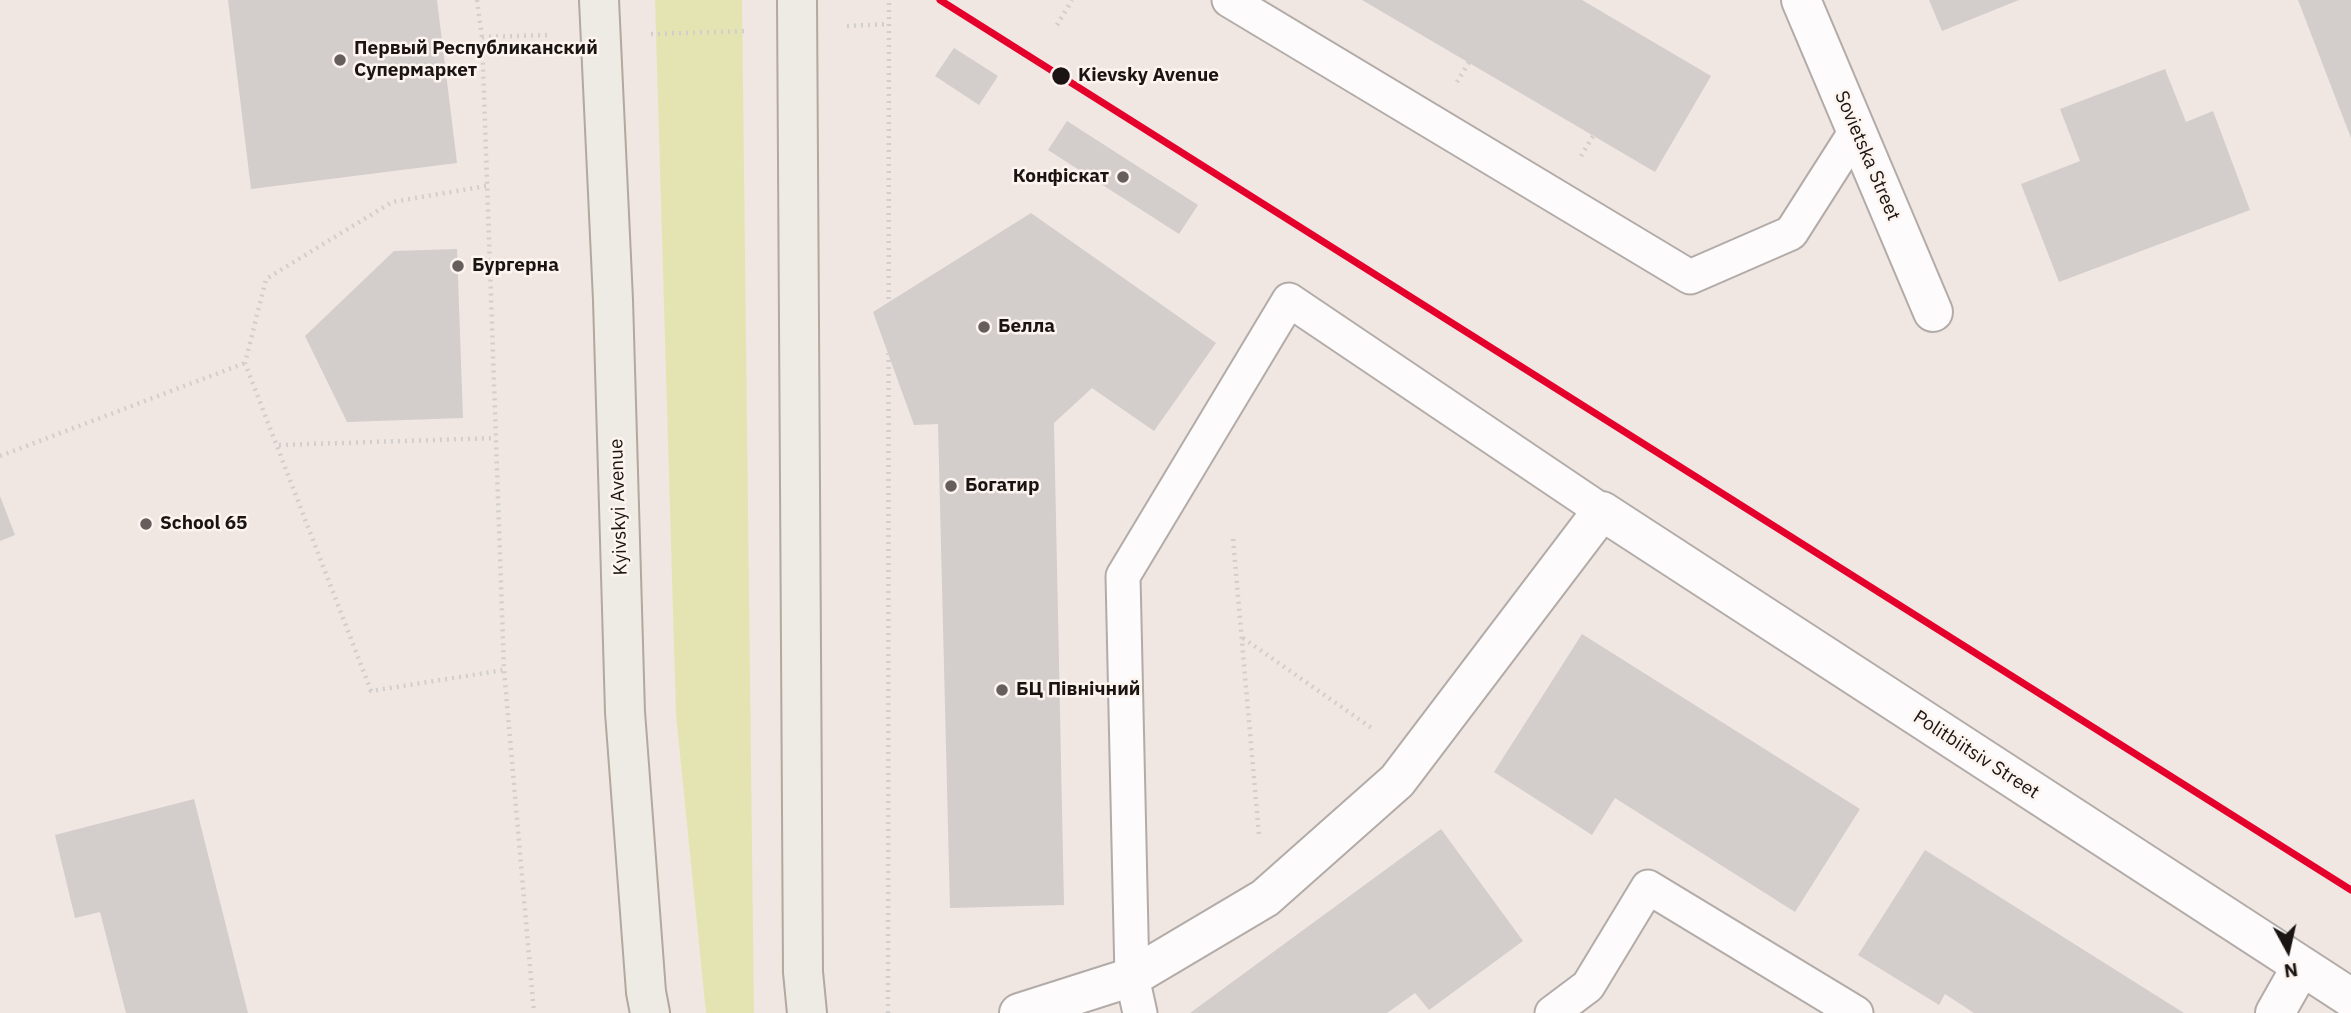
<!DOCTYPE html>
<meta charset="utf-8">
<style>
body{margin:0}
#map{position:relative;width:2351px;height:1013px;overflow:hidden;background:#f0e7e3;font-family:"IBM Plex Sans",sans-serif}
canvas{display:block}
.north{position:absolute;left:2253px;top:915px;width:70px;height:70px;-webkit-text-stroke:5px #fdf4ef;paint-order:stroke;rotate:172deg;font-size:19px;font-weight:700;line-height:28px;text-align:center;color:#1a1513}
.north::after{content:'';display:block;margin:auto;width:24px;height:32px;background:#1a1513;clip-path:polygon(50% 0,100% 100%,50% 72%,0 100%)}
</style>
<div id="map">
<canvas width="2351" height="1013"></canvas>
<div class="north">N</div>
</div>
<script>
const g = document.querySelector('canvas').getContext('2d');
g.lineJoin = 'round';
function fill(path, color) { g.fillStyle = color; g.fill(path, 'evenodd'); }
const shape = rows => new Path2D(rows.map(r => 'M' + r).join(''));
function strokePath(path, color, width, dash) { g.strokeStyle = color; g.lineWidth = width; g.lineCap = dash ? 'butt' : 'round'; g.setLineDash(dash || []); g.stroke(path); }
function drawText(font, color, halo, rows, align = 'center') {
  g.font = font + ' "IBM Plex Sans",sans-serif'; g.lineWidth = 5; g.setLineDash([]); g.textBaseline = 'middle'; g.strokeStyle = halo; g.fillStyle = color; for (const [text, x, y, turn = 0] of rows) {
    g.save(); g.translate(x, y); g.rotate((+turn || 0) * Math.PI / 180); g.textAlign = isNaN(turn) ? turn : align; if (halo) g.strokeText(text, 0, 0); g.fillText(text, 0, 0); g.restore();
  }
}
fill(shape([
 [655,0,742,0,754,1013,706,1013,676,715]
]), '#e4e4b2');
fill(shape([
 [228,0,437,0,457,163,251,189],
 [1362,0,1582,0,1711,76,1655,172],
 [1929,0,2019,0,1942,31],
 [2298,0,2351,0,2351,138],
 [954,48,998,76,979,105,935,76],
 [2165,69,2186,122,2213,111,2250,210,2059,282,2021,184,2080,161,2060,109],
 [1067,121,1198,205,1179,234,1048,150],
 [1031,213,1216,343,1154,431,1092,388,1054,423,1064,905,950,908,938,424,914,425,873,312],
 [457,249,463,418,347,422,305,336,394,251],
 [0,496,15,535,0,541],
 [1582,634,1860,809,1795,912,1615,798,1592,835,1494,772],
 [194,799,248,1013,126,1013,100,912,75,918,55,835],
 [1441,829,1523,941,1429,1010,1415,993,1387,1013,1190,1013],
 [1925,850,2184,1013,1974,1013,1945,994,1939,1005,1858,955]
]), '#d3cdcb');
const lane = shape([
 [1229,0,1690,277,1791,233,1856,131],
 [1140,1013,1132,977,1123,576,1289,300,1602,511],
 [1552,1013,1588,986,1648,887,1856,1013]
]);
const street = shape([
 [1801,0,1933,312],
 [1019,1013,1132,977,1265,898,1397,781,1602,511,2351,998],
 [2275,1013,2301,967]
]);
const primary = shape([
 [599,0,613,300,625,712,646,992,650,1013],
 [797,0,803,972,807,1013]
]);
strokePath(lane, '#b2aba8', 37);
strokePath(street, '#b2aba8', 42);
strokePath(primary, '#b2a89e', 42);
strokePath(shape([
 [477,0,482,37,504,670,534,1013],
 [1057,25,1072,0],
 [847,26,889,24],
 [651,34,747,31],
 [482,37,551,35],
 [1457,82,1469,62],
 [1581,156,1593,136],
 [486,186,392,202,266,279,245,363,371,691,504,670],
 [279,445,496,438],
 [0,456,245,363],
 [1233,539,1259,835],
 [1243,638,1373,729],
 [888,1013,889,0]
]), '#d1cecd', 4.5, [2, 5]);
strokePath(lane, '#fdfbfb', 33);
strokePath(street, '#fdfbfb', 38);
strokePath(primary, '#eeeae4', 38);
strokePath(shape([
 [940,0,2351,890]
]), '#e4002b', 7);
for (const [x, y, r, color] of [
 [340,60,7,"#655e5c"],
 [1061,76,10,"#1a1513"],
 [1123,177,7,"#655e5c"],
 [458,266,7,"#655e5c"],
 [984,327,7,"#655e5c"],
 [951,486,7,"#655e5c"],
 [146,524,7,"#655e5c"],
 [1002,690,7,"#655e5c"]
]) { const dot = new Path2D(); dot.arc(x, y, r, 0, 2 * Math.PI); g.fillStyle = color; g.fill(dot); strokePath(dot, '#fdf4ef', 2.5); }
drawText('bold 19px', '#1a1513', '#fdf4ef', [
 ["Первый Республиканский",354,49],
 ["Супермаркет",354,71],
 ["Конфіскат",1109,177,"right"],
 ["Бургерна",472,266],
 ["Белла",998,327],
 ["Богатир",965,486],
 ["School 65",160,524],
 ["БЦ Північний",1016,690]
], 'left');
drawText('bold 19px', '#1a1513', '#fdf4ef', [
 ["Kievsky Avenue",1078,76]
], 'left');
drawText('19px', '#1a1513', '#fdf4ef', [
 ["Sovietska Street",1867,156,67],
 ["Kyivskyi Avenue",619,507,-92],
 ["Politbiitsiv Street",1976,755,33]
]);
</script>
